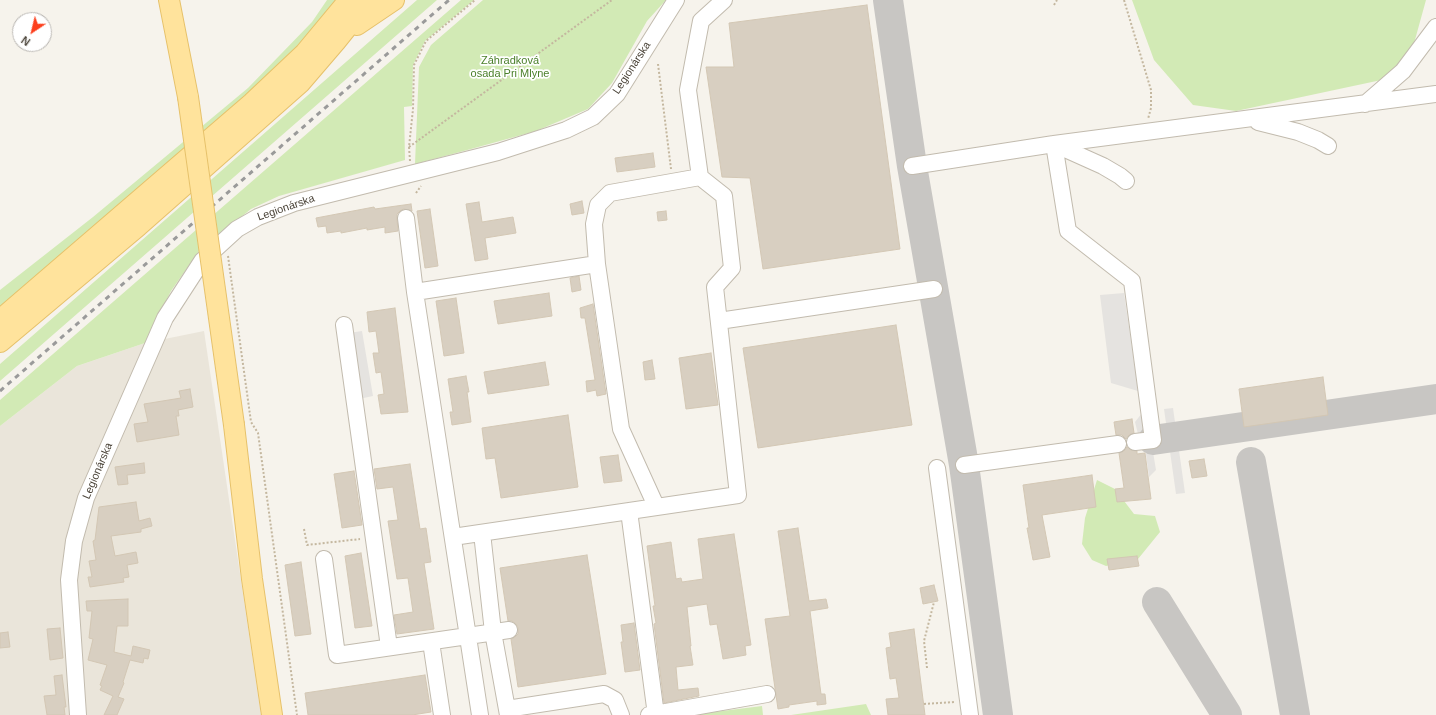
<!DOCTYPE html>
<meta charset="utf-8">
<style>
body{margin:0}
#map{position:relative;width:1436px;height:715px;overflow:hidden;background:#f6f3ec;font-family:Arial,sans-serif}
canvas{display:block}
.north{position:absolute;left:12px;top:12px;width:40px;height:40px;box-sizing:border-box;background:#fff;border:1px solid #b7b4b0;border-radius:50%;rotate:215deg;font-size:11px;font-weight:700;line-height:16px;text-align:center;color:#4b4439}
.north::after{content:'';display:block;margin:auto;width:14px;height:18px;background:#fc3f1d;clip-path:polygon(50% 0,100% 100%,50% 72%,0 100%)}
</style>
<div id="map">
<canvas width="1436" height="715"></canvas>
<div class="north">N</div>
</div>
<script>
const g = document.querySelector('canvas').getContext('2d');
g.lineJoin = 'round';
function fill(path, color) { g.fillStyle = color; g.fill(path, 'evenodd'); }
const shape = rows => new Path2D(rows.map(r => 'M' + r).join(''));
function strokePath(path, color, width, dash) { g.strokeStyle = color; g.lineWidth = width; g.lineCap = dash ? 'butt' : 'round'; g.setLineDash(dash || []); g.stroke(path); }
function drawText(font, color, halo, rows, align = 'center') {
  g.font = font + ' Arial,sans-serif'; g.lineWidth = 3.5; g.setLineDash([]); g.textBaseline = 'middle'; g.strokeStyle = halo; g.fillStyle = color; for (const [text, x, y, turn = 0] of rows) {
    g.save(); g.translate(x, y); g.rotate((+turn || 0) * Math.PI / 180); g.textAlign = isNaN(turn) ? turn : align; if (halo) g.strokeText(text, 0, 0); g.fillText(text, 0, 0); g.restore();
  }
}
fill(shape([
 [204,331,261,715,0,715,0,426,77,366,145,343]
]), '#eae5da');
fill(shape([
 [327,0,336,0,330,9,290,57,0,309,0,290,93,217,248,88,312,22],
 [417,0,437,0,0,381,0,364],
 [461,0,474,0,425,41,413,65,412,106,404,107,405,160,279,196,251,209,199,251,171,291,145,343,77,366,0,426,0,400],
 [483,0,666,0,647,21,612,83,588,109,536,131,471,149,415,164,419,67,431,45],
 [1132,0,1426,0,1413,47,1386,79,1236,111,1193,105,1154,60],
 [1097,480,1115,489,1134,514,1155,516,1160,532,1138,559,1106,566,1092,560,1082,544,1085,518],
 [866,704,871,715,791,715],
 [762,706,763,715,698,715,698,714]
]), '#d2eab5');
fill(shape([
 [1124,293,1136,375,1138,391,1111,383,1100,295],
 [362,331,373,396,359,399,349,333],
 [1173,408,1185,493,1176,494,1164,409],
 [1142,413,1145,430,1139,438,1135,422],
 [1152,446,1156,470,1149,477,1146,454]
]), '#e5e3e0');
strokePath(shape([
 [888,0,912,166,964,465,998,715],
 [1153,440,1436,399],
 [1251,462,1295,715],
 [1157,602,1227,715]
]), '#c8c6c3', 30);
const building = shape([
 [867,5,900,249,763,269,750,178,722,177,706,67,734,67,729,23,867,5],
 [653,153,655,167,617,172,615,158,653,153],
 [582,201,584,213,572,215,570,204,582,201],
 [479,202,482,222,513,217,516,233,485,238,488,259,475,261,466,204,479,202],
 [411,204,412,211,404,209,401,210,397,214,397,219,398,231,385,233,385,227,367,230,367,228,341,233,341,231,327,233,326,226,318,227,316,218,374,207,375,209,411,204],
 [430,209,438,266,425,268,417,211,430,209],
 [666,211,667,220,658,221,657,212,666,211],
 [579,276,581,290,572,292,570,278,579,276],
 [549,293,552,316,498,324,494,301,549,293],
 [456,298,464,353,444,356,436,301,456,298],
 [593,304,606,394,597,396,596,390,587,392,586,381,595,380,585,318,581,318,580,308,593,304],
 [395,308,408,412,381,414,378,395,384,394,381,372,376,373,373,353,379,353,376,331,369,332,367,312,395,308],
 [896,325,912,425,758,448,743,348,896,325],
 [711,353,718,405,686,409,679,358,711,353],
 [652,360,655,379,645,380,643,362,652,360],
 [545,362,549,385,488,394,484,372,545,362],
 [466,376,469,392,467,392,471,422,452,425,450,412,453,412,448,379,466,376],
 [1323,377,1328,415,1244,427,1239,389,1323,377],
 [190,389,193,407,178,410,179,416,176,416,179,435,137,442,134,424,148,422,144,404,181,398,179,391,190,389],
 [568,415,578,487,501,498,495,458,486,459,482,428,568,415],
 [1132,419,1134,433,1129,435,1126,439,1122,435,1116,435,1114,422,1132,419],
 [1127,447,1131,450,1137,451,1137,454,1145,453,1151,499,1117,502,1115,489,1124,488,1119,453,1124,451,1127,447],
 [618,455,622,481,604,483,600,457,618,455],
 [1204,459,1207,476,1192,478,1189,461,1204,459],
 [144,463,145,473,127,475,128,484,118,485,115,467,144,463],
 [410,464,420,529,426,528,431,562,424,563,434,629,397,634,394,615,413,612,408,578,397,579,388,521,398,520,393,487,377,489,374,469,410,464],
 [354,471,362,525,342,528,334,474,354,471],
 [1092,475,1096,507,1042,515,1050,557,1033,560,1027,528,1029,528,1023,485,1092,475],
 [136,502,139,521,150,518,152,526,141,529,141,532,111,536,115,556,136,552,138,563,127,565,129,577,123,578,124,582,90,587,88,577,92,577,89,561,96,560,93,541,95,540,99,507,136,502],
 [798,528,809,601,826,599,828,608,810,611,821,694,825,694,826,704,817,705,817,701,789,705,789,707,778,709,765,619,790,616,778,531,798,528],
 [734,534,751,645,745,646,746,655,723,659,717,624,710,625,707,604,687,607,691,646,690,646,693,665,676,667,678,690,698,688,699,696,664,703,654,624,656,623,653,606,655,606,647,546,671,542,676,579,681,578,682,582,703,579,698,539,734,534],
 [361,553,372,626,355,628,345,556,361,553],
 [587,555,606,674,518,687,511,639,515,637,518,634,518,628,516,624,512,621,508,621,500,568,587,555],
 [1137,556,1139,566,1109,570,1107,559,1137,556],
 [301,562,311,634,295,636,285,565,301,562],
 [934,585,938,601,923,604,920,588,934,585],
 [128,599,128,626,117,626,114,652,131,656,133,646,150,650,148,659,144,658,143,663,130,660,123,682,124,683,118,697,124,699,117,715,104,715,113,696,100,690,102,686,100,685,107,665,88,660,93,639,89,638,92,611,87,611,86,601,128,599],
 [634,623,640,670,625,672,621,642,623,642,621,625,634,623],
 [60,628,63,658,50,660,47,629,60,628],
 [914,629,925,715,888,715,886,699,899,698,896,678,890,679,886,648,891,647,889,633,914,629],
 [8,632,10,647,0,648,0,633,8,632],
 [62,675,66,707,64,707,65,715,47,715,44,696,56,695,54,676,62,675],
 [425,675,431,712,412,715,308,715,305,693,425,675]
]);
fill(building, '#d8cfc1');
strokePath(building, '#d3c7b4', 1);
const minor = shape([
 [1365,104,1403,71,1436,27],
 [1258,122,1298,132,1318,140,1328,146],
 [1054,144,1068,231,1132,281,1153,440,1135,442],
 [1054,144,1103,166,1120,176,1126,181],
 [912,166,1054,144,1436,94],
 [406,218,415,292,480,715],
 [415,292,597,264],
 [719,321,934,289],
 [344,325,389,647],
 [964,465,1118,444],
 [937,468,970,715],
 [656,506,621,429,597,264,594,224,598,205,610,193,700,177],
 [629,511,656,715],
 [482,533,493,632,508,715],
 [453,537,738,495,715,287,732,268,724,196,700,177,688,90,701,21,724,0],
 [324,559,337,655,509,630],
 [431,642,442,715],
 [507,709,604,694,615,700,621,715],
 [78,715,69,580,74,541,86,498,165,318,202,261,237,229,258,217,294,203,498,152,566,130,593,117,617,94,676,0],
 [649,715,767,694]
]);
const major = shape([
 [169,0,188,97],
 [357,25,394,0],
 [0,320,252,103,305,53,349,0],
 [0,342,138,226,300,83,336,41,369,0],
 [234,425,252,579,272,715]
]);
strokePath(minor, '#c2bbae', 18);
strokePath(major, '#e6c16a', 22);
strokePath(shape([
 [1124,0,1151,90,1151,108,1148,119],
 [1054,5,1057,0],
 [658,64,671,169],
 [409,147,612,0],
 [410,161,409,147,413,109,414,65,426,41,475,0],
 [416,193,421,186],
 [228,256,251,422,258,433,297,715],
 [304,529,307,545,360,539],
 [927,668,924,641,934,602],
 [924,704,955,702]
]), '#c4b79f', 2, [2, 2]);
strokePath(minor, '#fff', 16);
strokePath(major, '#ffe39c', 20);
strokePath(shape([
 [0,391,449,0]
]), '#9a9a9a', 3, [5, 5]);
const majorBridge = shape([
 [188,97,234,425]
]);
strokePath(majorBridge, '#e6c16a', 22, []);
strokePath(majorBridge, '#ffe39c', 20);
drawText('11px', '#4a7f2a', '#fff', [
 ["Záhradková",510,61],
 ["osada Pri Mlyne",510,74]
]);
drawText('11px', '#4b4439', '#fff', [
 ["Legionárska",632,68,-57],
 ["Legionárska",286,208,-19],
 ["Legionárska",98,471,-67]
]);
</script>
